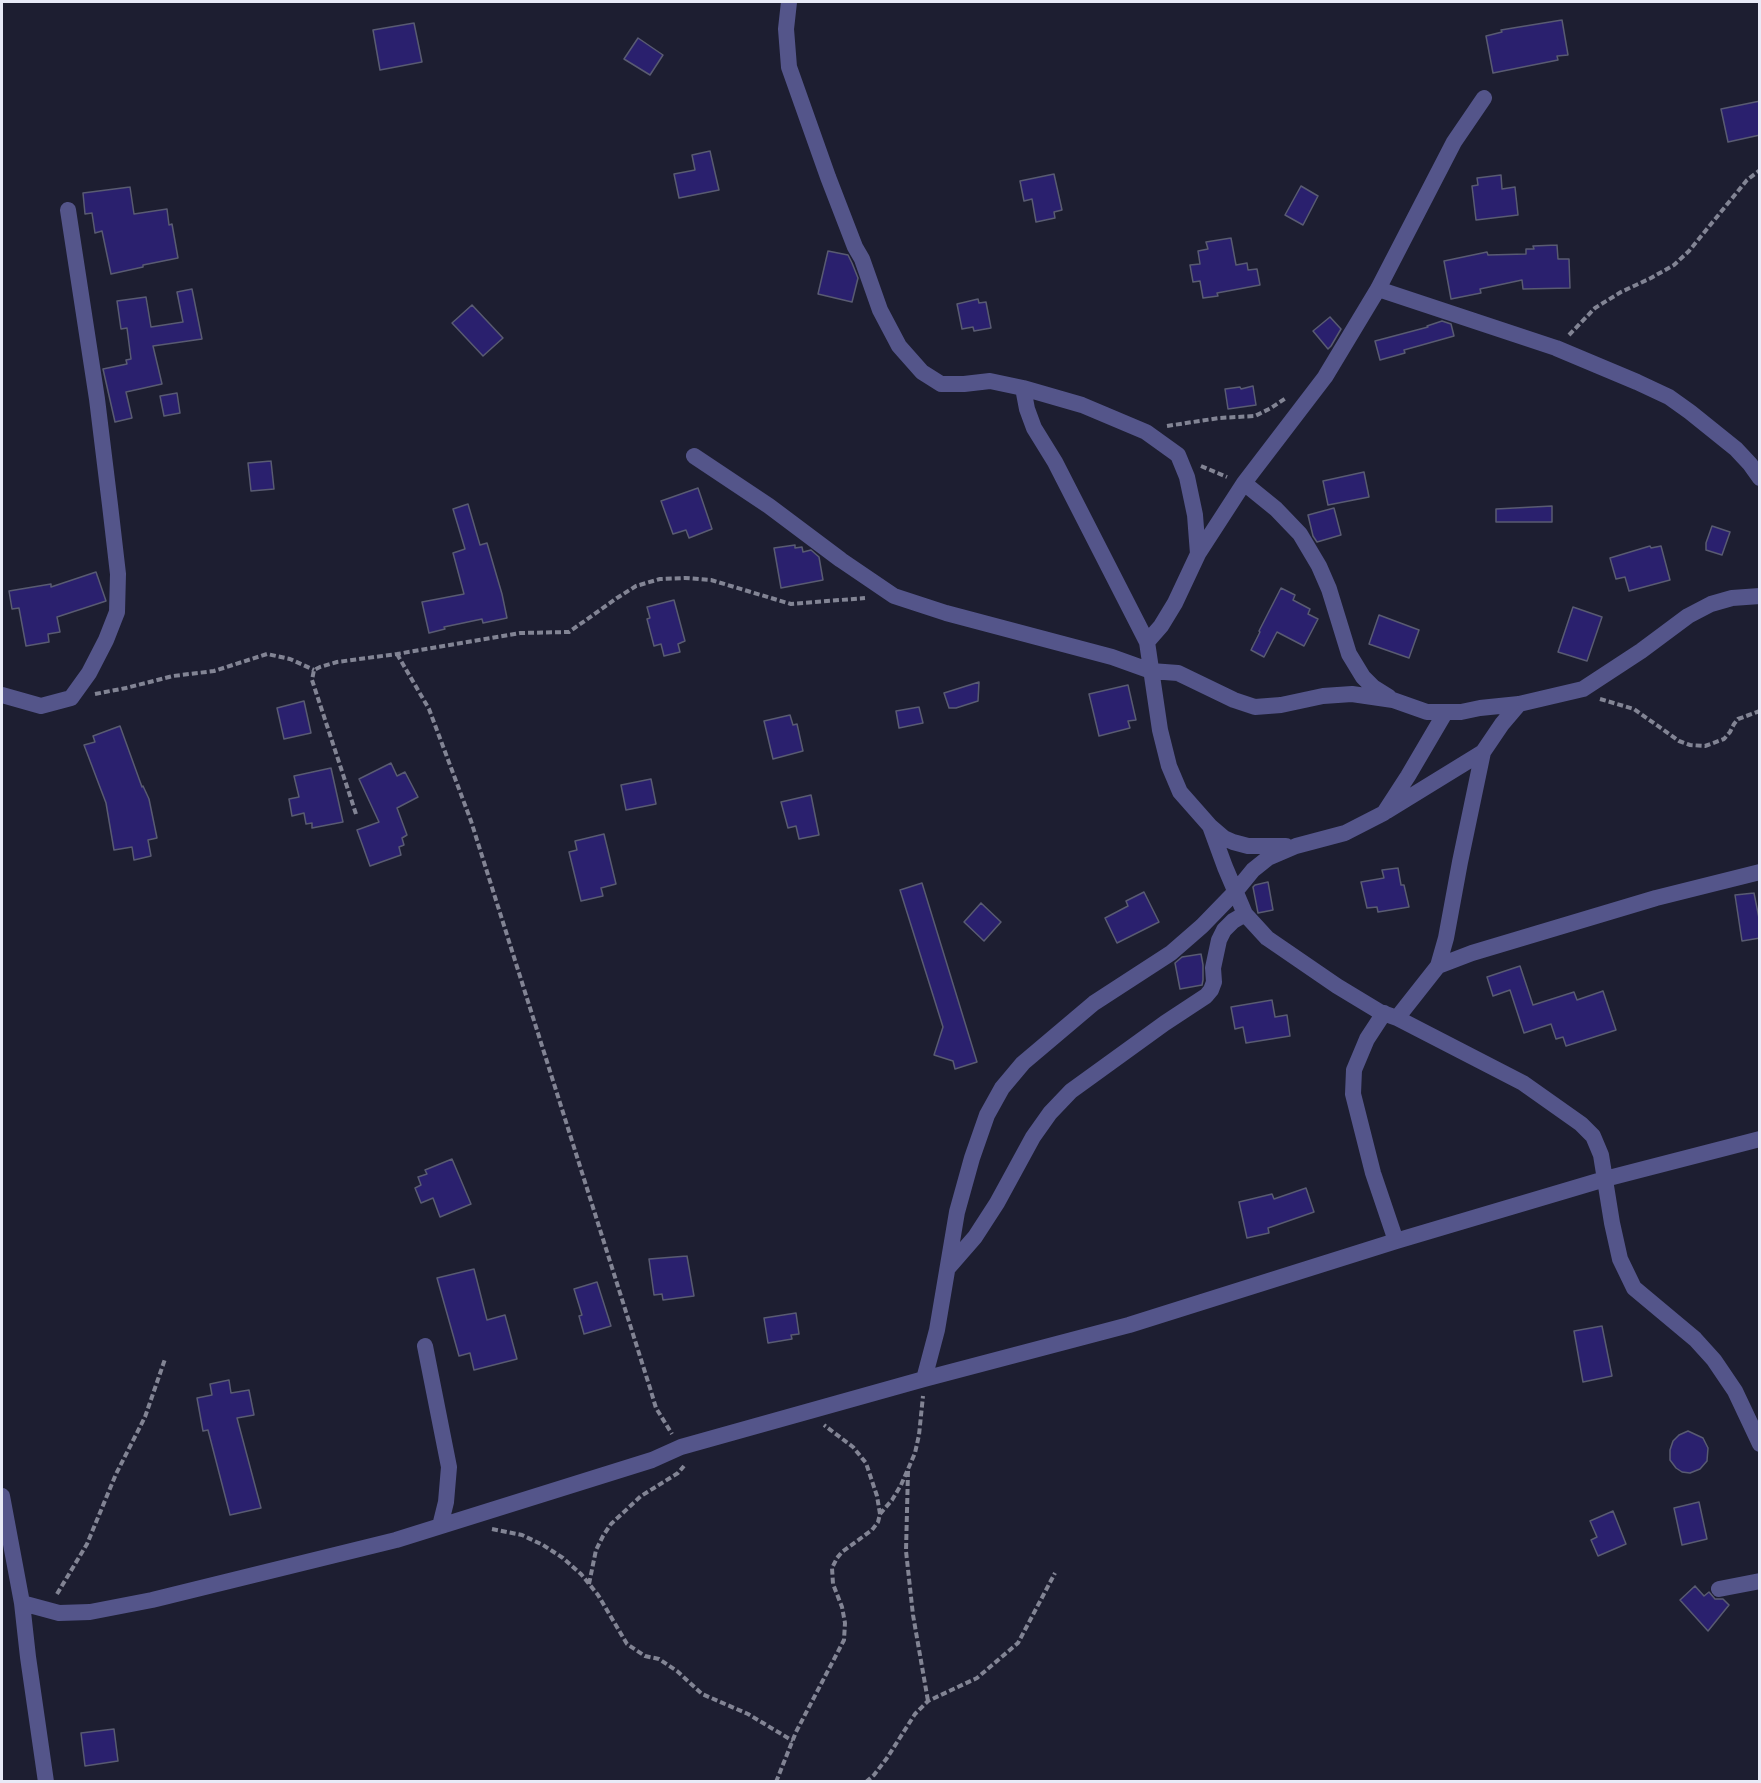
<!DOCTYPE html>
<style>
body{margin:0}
#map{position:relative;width:1761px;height:1783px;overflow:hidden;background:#1d1e31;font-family:"Roboto Condensed",sans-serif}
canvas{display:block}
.frame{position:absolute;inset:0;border:3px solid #e8eaf7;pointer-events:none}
</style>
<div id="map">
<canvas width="1761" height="1783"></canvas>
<div class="frame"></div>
</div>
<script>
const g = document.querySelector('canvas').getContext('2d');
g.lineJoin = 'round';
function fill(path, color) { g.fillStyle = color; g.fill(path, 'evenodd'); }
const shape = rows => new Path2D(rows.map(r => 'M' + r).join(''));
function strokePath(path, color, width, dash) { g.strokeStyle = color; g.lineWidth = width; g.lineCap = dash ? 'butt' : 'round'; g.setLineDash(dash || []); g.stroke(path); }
const building = shape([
 [1562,20,1568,55,1557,56,1558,60,1493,73,1486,36,1502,32,1501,30,1513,28,1562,20],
 [414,23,422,62,380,70,373,30,414,23],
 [638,38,663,55,650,75,624,59,638,38],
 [1760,101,1760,135,1728,142,1721,109,1760,101],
 [710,151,719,190,679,198,674,174,695,170,692,155,710,151],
 [1054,174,1062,210,1054,212,1055,218,1036,222,1032,199,1024,201,1020,181,1054,174],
 [1501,175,1502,189,1515,187,1518,215,1476,220,1472,186,1478,185,1477,178,1501,175],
 [1301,186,1318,196,1303,225,1285,215,1301,186],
 [130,187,134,214,167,209,169,225,172,224,178,258,143,265,143,267,111,274,102,231,95,233,92,213,85,214,83,193,130,187],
 [1231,238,1236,265,1247,263,1248,270,1257,269,1260,285,1217,293,1218,296,1203,298,1200,281,1193,282,1190,265,1200,264,1198,251,1208,249,1206,242,1231,238],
 [1557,245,1558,259,1569,259,1570,288,1523,289,1522,280,1480,289,1481,293,1451,299,1444,261,1487,252,1488,255,1526,254,1526,249,1534,249,1533,246,1557,245],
 [828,251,848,255,852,263,858,278,852,302,818,294,828,251],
 [192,289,202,339,153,346,162,384,126,392,132,418,115,422,103,369,127,364,126,360,131,359,127,328,121,329,117,301,146,297,151,327,183,322,177,292,192,289],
 [978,299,979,303,986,302,991,328,974,331,973,327,962,329,957,304,978,299],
 [472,305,503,338,483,356,452,323,472,305],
 [1330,317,1341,329,1331,346,1328,349,1313,331,1330,317],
 [1442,321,1451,324,1454,336,1404,350,1405,353,1380,360,1375,341,1428,327,1427,326,1442,321],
 [1253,386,1256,405,1228,409,1225,389,1240,387,1241,389,1253,386],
 [177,393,180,413,164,416,160,396,177,393],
 [271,461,274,489,251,491,248,463,271,461],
 [1364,472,1369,497,1328,505,1323,481,1364,472],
 [698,488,712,529,689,538,686,530,673,534,661,501,698,488],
 [468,504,480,545,487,543,502,594,507,618,483,623,482,619,444,627,445,629,429,633,422,602,464,594,453,553,465,549,453,509,468,504],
 [1552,506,1552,522,1496,522,1496,509,1552,506],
 [1334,508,1341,535,1317,542,1313,536,1308,515,1334,508],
 [1712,526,1730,532,1722,555,1706,550,1706,543,1712,526],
 [795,545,795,548,802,547,803,552,811,550,819,557,823,580,781,588,774,548,795,545],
 [1650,546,1651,548,1661,546,1670,580,1629,591,1625,577,1616,579,1610,558,1650,546],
 [96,572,106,601,57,617,60,632,48,634,49,642,26,646,19,608,12,609,9,591,51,584,51,587,96,572],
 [1281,588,1295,595,1293,600,1310,609,1308,614,1318,619,1304,646,1277,632,1264,657,1251,650,1260,632,1259,631,1281,588],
 [674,600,685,641,678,644,680,652,664,656,661,644,654,646,647,619,650,618,647,607,674,600],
 [1573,607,1602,617,1587,661,1558,652,1573,607],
 [1379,615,1419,630,1409,658,1369,644,1379,615],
 [979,682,978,701,956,708,949,708,944,693,979,682],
 [1128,685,1136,720,1128,721,1130,728,1099,736,1089,694,1128,685],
 [304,701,311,733,284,739,277,708,304,701],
 [919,707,923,723,899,728,896,711,919,707],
 [790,715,793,725,797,724,803,751,773,759,764,721,790,715],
 [120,726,142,787,143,786,149,799,157,838,148,840,151,856,134,860,132,847,114,850,106,803,84,745,95,742,93,736,120,726],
 [391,763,397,776,405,772,418,797,397,808,407,835,402,838,404,845,399,847,401,855,370,866,357,830,379,822,359,779,391,763],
 [331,768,343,822,312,828,312,823,306,824,304,813,292,816,289,799,299,797,294,776,331,768],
 [651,779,656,804,626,810,621,785,651,779],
 [811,795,819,835,799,839,796,826,788,828,781,802,811,795],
 [604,834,616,884,601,888,603,896,581,901,569,852,577,850,575,841,604,834],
 [1398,868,1401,885,1404,885,1409,907,1378,912,1377,907,1367,908,1361,882,1384,878,1382,870,1398,868],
 [1268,882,1273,910,1258,913,1253,887,1255,885,1268,882],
 [922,883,977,1062,955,1069,953,1061,934,1055,943,1027,900,890,922,883],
 [1144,892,1159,922,1117,943,1105,918,1128,906,1126,901,1144,892],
 [1754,893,1760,923,1760,938,1742,941,1735,895,1754,893],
 [981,903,1001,922,984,941,964,922,981,903],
 [1201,954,1203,965,1203,980,1202,985,1180,989,1175,963,1182,957,1201,954],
 [1520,966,1533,1005,1574,992,1577,1000,1603,991,1616,1030,1566,1046,1563,1037,1556,1039,1551,1024,1524,1033,1510,990,1493,996,1487,977,1520,966],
 [1272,1000,1275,1017,1287,1015,1290,1036,1246,1043,1243,1027,1235,1029,1231,1007,1272,1000],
 [452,1159,471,1204,440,1217,433,1198,421,1203,415,1188,421,1185,418,1177,427,1174,425,1170,452,1159],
 [1306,1188,1314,1212,1268,1228,1269,1233,1247,1238,1239,1202,1272,1194,1274,1199,1306,1188],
 [687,1256,694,1296,663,1300,662,1294,654,1295,649,1259,687,1256],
 [474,1269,487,1320,505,1315,517,1359,474,1370,470,1353,459,1356,437,1278,474,1269],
 [597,1282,611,1326,584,1334,579,1316,582,1315,574,1289,597,1282],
 [796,1313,799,1334,791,1335,792,1339,768,1343,764,1318,796,1313],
 [1602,1326,1612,1376,1583,1382,1574,1331,1602,1326],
 [229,1380,231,1393,249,1390,254,1415,237,1418,261,1508,230,1515,208,1430,203,1431,197,1398,212,1395,210,1384,229,1380],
 [1688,1431,1703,1438,1708,1448,1707,1461,1700,1469,1690,1473,1682,1472,1676,1468,1670,1460,1670,1450,1673,1441,1679,1435,1688,1431],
 [1699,1502,1707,1539,1682,1545,1674,1508,1699,1502],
 [1613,1511,1626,1544,1598,1556,1591,1540,1597,1537,1590,1521,1613,1511],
 [1695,1586,1704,1596,1709,1592,1715,1599,1723,1599,1729,1605,1708,1631,1680,1600,1695,1586],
 [114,1729,118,1761,85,1766,81,1733,114,1729]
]);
fill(building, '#2a206e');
strokePath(building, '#595b72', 1.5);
strokePath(shape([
 [1569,335,1595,308,1621,292,1651,278,1674,265,1689,251,1747,180,1760,170],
 [1167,426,1219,418,1255,416,1271,408,1286,398],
 [1201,466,1227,477],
 [397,654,429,709,471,821,650,1388,656,1408,672,1434],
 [95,694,126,688,173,676,214,671,267,654,290,659,314,670],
 [1600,699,1634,709,1679,741,1690,745,1705,746,1724,739,1730,732,1734,724,1738,719,1760,711],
 [356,814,312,680,314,670,320,667,337,662,397,654,520,633,569,632,617,598,636,586,660,579,685,578,711,580,791,604,865,598],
 [908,1471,906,1551,913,1615,928,1701],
 [880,1514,892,1500,901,1485,915,1453,919,1435,923,1396],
 [492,1529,522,1535,543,1545,563,1558,581,1574,598,1595,627,1644,645,1656,659,1659,677,1671,702,1694,748,1714,793,1741],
 [589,1584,596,1550,603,1536,611,1524,641,1496,678,1473,684,1466],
 [57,1594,87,1544,116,1474,145,1417,165,1359],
 [776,1782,796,1732,844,1640,845,1623,842,1607,833,1584,832,1568,837,1558,842,1552,872,1530,878,1522,880,1514,877,1496,866,1463,853,1447,824,1425],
 [866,1782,874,1775,887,1758,915,1714,928,1701,977,1678,1018,1643,1055,1573]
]), '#828494', 4, [6, 3]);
strokePath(shape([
 [789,2,786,29,789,67,828,177,855,247,862,259,880,310,899,346,922,372,941,384,964,384,990,381,1023,388,1082,405,1146,432,1178,455,1187,477,1195,515,1198,554,1175,603,1161,626,1147,642],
 [1378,289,1556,348,1637,382,1669,397,1690,412,1736,449,1750,464,1760,478],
 [1023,388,1027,409,1034,428,1055,462,1147,642,1160,730,1169,766,1180,792,1210,826,1224,838,1233,842,1248,846,1286,846],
 [694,456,769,506,841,560,894,596,946,613,1112,657,1151,671,1178,673,1234,700,1255,707,1281,705,1323,696,1352,694,1393,700,1427,712,1461,712,1480,708,1519,704,1583,689,1641,651,1688,616,1711,604,1732,598,1760,596],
 [1244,483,1276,509,1300,534,1319,566,1329,589,1349,654,1363,677,1373,687,1389,697],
 [1198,554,1244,483,1325,377,1378,289,1454,142,1484,98],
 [2,695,41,706,71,698,89,673,106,640,117,612,118,574,110,505,97,399,68,210],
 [1387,811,1483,752],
 [1210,826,1225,867,1245,914,1267,938,1337,986,1380,1012,1397,1018,1523,1083,1581,1124,1593,1136,1601,1155,1612,1223,1620,1259,1634,1288,1695,1339,1714,1360,1735,1391,1760,1444],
 [1438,966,1446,938,1460,862,1483,752,1502,724,1519,704],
 [1384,1013,1367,1039,1354,1070,1353,1094,1373,1173,1396,1241],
 [1397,1018,1438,966,1472,953,1656,898,1760,872],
 [948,1268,975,1237,997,1203,1033,1137,1050,1113,1071,1091,1165,1023,1206,996,1211,990,1214,982,1213,968,1219,940,1224,930,1233,921,1245,914],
 [425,1346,449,1467,446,1502,440,1526],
 [924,1379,937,1330,957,1212,972,1158,987,1115,1002,1088,1023,1063,1094,1003,1171,953,1202,926,1235,892,1253,870,1268,858,1296,846,1345,833,1384,813,1408,776,1445,713],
 [2,1496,22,1603,28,1657,46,1782],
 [1719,1589,1760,1581],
 [22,1603,59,1613,90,1612,152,1600,396,1540,652,1460,681,1447,924,1379,1129,1325,1396,1241,1605,1179,1760,1139]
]), '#54558a', 16);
</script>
